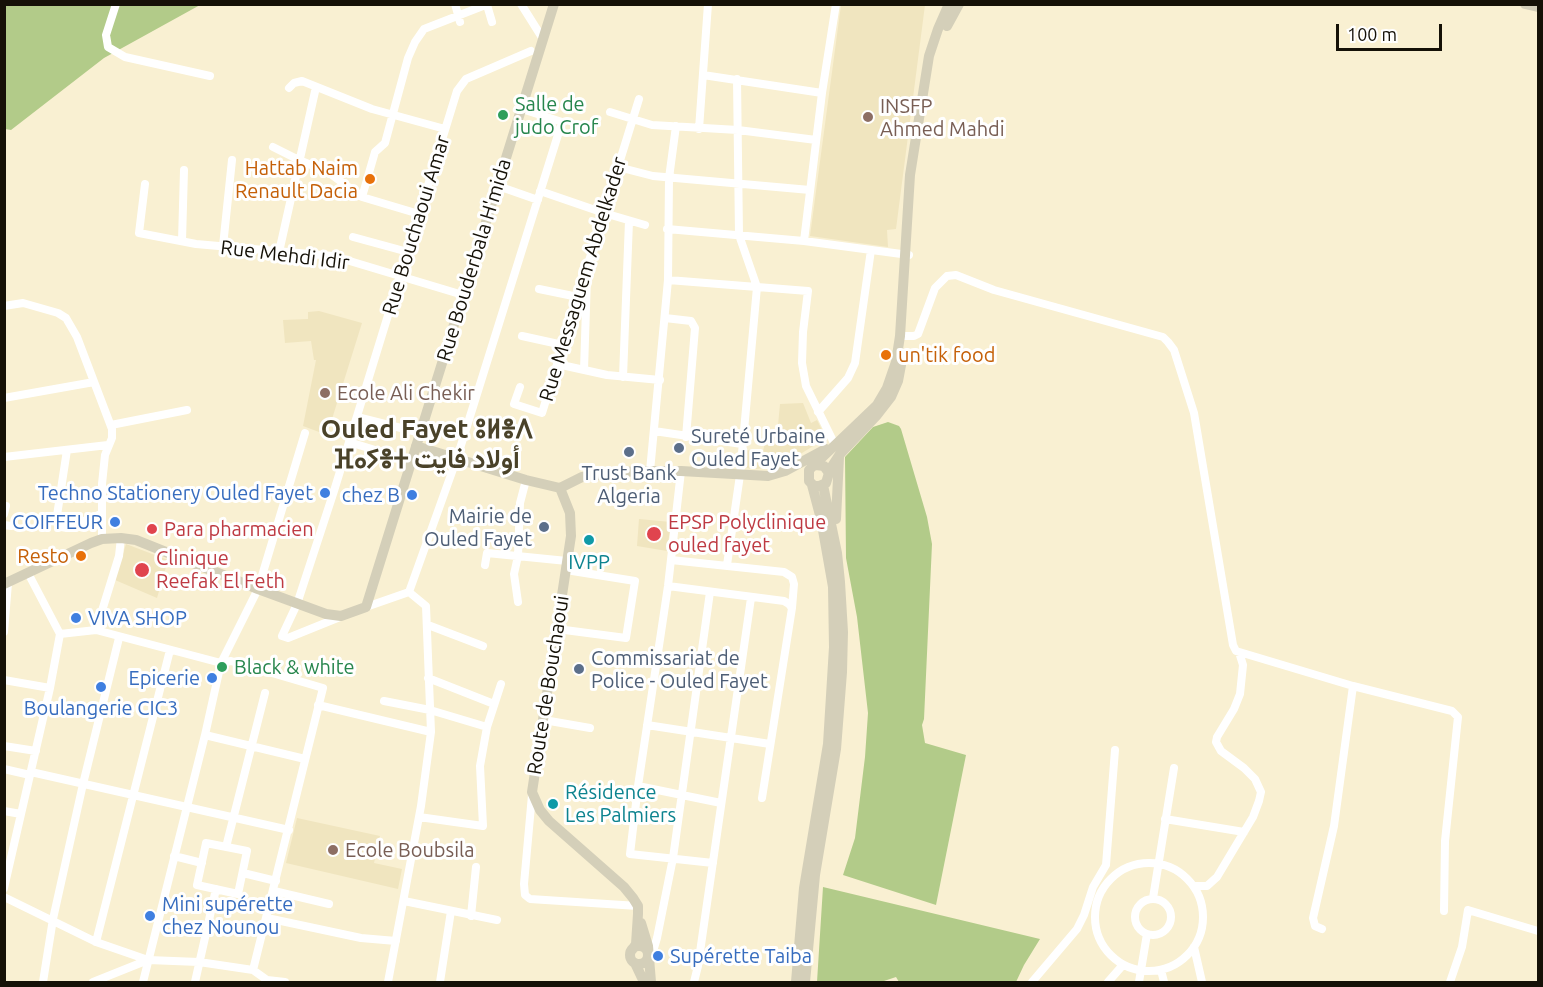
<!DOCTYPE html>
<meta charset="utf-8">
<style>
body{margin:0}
#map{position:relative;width:1543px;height:987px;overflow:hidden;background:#f9f0d2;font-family:Ubuntu,sans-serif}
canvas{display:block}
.frame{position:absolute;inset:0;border:6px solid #151107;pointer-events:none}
.scale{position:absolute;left:1336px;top:24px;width:106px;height:27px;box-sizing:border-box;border:3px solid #151107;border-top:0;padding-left:8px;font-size:18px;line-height:21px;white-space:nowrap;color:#151107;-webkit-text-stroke:4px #fff;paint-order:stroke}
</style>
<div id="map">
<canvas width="1543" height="987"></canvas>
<div class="frame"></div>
<div class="scale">100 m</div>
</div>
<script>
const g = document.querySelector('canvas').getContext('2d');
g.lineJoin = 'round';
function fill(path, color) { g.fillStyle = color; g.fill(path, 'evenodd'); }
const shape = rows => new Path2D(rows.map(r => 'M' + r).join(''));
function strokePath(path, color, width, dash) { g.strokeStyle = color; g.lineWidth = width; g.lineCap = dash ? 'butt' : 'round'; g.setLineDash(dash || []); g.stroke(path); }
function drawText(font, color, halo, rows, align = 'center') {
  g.font = font + ' Ubuntu,Vazirmatn,"Noto Sans Tifinagh",sans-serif'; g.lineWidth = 6; g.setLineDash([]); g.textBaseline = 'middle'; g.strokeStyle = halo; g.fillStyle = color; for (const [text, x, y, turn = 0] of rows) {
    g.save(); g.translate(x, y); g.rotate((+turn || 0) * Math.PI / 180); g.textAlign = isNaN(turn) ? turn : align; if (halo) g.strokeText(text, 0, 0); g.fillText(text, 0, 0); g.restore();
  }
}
fill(shape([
 [841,5,925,5,896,229,887,230,888,247,810,236],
 [319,311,362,323,327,435,303,426,316,360,314,360,311,341,285,343,283,320,308,319,308,312],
 [803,403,811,423,817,420,826,438,786,463,757,469,745,468,747,450,763,452,765,441,777,436,780,404],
 [639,519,671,522,667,551,637,546],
 [126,544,168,560,157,598,115,580],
 [297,818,380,836,374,863,402,869,398,889,286,863]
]), '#f0e5bf');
fill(shape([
 [4,5,200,5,104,58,11,130,5,129],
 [888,422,899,426,901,429,927,517,932,544,924,719,922,725,925,743,966,755,936,905,843,875,855,838,865,757,868,713,857,617,846,558,845,457,873,427],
 [823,887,1040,939,1024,965,1016,982,899,982,896,977,881,982,817,982]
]), '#b2cb89');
strokePath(shape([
 [116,4,106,35,108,47,125,57,210,76],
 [455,4,460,22],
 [521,4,543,39],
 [487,5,492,22],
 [703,75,822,93],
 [289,88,294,83,302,81,372,109,445,129],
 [610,112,652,125,738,130,816,140],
 [699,129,708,4],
 [273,147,299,160,328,172,362,197,419,214],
 [618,167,653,176,810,190],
 [145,184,139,233,196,244,333,256,463,295],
 [498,186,538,200],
 [540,191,604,213,645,225],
 [362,197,375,152,385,143,408,58,415,42,424,29,488,4],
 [667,229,804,241,909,255],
 [353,237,408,252],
 [182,241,184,170],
 [804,241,822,93,836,4],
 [223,246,232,160],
 [279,252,316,87],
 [668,280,808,291,803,332,802,363,806,386,834,443],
 [539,289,578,297],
 [4,306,23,303,58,313,66,318,77,337,112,429,112,438,105,455,102,484,102,539],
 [665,318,691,321,695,328,686,437],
 [522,336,563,345],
 [900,336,914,336,918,334,935,288,947,276,956,275,994,290,1163,337,1168,342,1174,350,1194,413,1233,645,1236,651,1353,686,1452,711,1458,717,1445,841,1444,911],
 [557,364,607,375,660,380],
 [584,370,587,277],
 [623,377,629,221],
 [520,387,514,404,542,413,639,99],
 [4,398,94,382],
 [818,412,848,378,855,363,871,250],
 [357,417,421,433],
 [111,425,187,410],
 [654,431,742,444],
 [349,442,411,461],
 [67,450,56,522,61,527,67,528,101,514],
 [4,457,108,445],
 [650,471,668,280,669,178,676,126],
 [681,471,668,586,638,786,630,854,713,863],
 [4,514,6,506],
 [4,525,11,526],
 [671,560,784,572,792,577,794,584,792,608],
 [485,565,487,553,567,561],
 [727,565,740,475,757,287,739,235,737,79],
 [28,573,60,634],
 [668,586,784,601,789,604,792,608,762,798],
 [518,602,514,574,518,556,520,503,526,480],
 [366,607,409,592,457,458,562,122,522,109],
 [340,617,288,638,282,636,297,604,334,491,457,91,466,79,531,51],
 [428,625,483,646],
 [557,629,626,638,635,581,566,570],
 [96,630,119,556,121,538],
 [4,632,8,583],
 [428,678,494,704],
 [4,680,50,688],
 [384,701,430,710,487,727],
 [318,705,431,732],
 [544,720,590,728],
 [647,725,770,744],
 [205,735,305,759],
 [4,746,36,751],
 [4,769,30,775],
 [31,772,289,830],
 [638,786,721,803],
 [532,795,524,884,525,895,530,899,638,906],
 [4,811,21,814],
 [419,817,483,826,480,766,487,727,501,684],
 [1165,819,1244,832],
 [206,843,247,851,238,894,197,885,206,843],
 [226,847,265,693],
 [174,856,202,863],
 '1095 917a54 54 0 1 1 108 0a54 54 0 1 1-108 0Z',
 [243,873,276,881],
 [1194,886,1207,886,1217,877,1253,817,1259,801,1261,792,1255,779,1244,768,1221,751,1216,742,1217,737,1234,709,1240,694,1243,665,1239,652],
 [4,888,50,688,60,634,96,630,221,663,231,661,323,688,253,970,267,980,285,982],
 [274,891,329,904],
 [4,897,96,942,148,960],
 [1153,898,1174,768],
 '1135 917a18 18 0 1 1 36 0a18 18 0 1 1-36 0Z',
 [404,901,497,920],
 [471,916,476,867],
 [267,918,361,938,396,941],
 [1322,929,1315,926,1313,918,1334,826,1353,686],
 [96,942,170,650],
 [1194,947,1202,982],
 [648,954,654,948,657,938,673,858,710,592],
 [1161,970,1164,982],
 [43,982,53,919,83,784,119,638],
 [93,982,148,960,199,962,253,970],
 [143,982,205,735,221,663,258,589,305,433],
 [195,982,216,889],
 [388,982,421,806,431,732,426,606,409,592],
 [440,982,451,911],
 [694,982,698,966,751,598],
 [1032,982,1077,929,1084,915,1093,887,1106,865,1115,750],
 [1108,982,1122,966],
 [1139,982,1147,934],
 [1450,982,1462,947,1468,910,1538,931]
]), '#fff', 8);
strokePath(shape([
 [1525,4,1538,7],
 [947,26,959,4],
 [416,446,526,480,560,488],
 [816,465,824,466,829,473,826,483,819,486,814,486,809,481,809,470,877,405,887,388,896,362,900,336,910,175,929,56,938,29,949,4],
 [829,471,840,454,877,415,891,397,898,381,901,365],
 [560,488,570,513,571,536,532,792,540,810,549,821,624,887,633,898,638,906,638,914,636,944,632,950],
 [560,488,582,477,636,471,681,471,768,476,785,471,826,449],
 [836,519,839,457],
 [4,584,91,543,102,539,121,538,136,540,258,589,326,614,341,616,366,607,554,4],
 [641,923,648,946,651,982],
 '630 955a9 9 0 1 1 18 0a9 9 0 1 1-18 0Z',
 [635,963,644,982],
 [796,982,804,888,828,744,834,647,833,587,821,519,812,485],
 [805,982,815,875,836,749,842,672,843,632,840,582,837,553,823,485]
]), '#d4cfb9', 10);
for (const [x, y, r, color] of [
 [503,115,6,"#2e9e5b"],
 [868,117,6,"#8d6e63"],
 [370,179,6,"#e8710a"],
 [886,355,6,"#e8710a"],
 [325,393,6,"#8d6e63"],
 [679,448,6,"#5c6f8a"],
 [629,452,6,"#5c6f8a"],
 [325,493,6,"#3f7fe0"],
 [412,495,6,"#3f7fe0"],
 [115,522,6,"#3f7fe0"],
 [544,527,6,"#5c6f8a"],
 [152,529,6,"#e0444e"],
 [654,534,8,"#e0444e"],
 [589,540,6,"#0f9aa8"],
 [81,556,6,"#e8710a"],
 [142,570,8,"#e0444e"],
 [76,618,6,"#3f7fe0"],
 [222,667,6,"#2e9e5b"],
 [579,669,6,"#5c6f8a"],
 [212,678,6,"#3f7fe0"],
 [101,687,6,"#3f7fe0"],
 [553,804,6,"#0f9aa8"],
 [333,850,6,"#8d6e63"],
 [150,916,6,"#3f7fe0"],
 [658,956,6,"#3f7fe0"]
]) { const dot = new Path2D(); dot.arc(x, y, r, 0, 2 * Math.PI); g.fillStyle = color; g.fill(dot); strokePath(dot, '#fff', 2); }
drawText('20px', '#27864d', '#fff', [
 ["Salle de",515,104],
 ["judo Crof",515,127],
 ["Black & white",234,667]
], 'left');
drawText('20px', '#785e54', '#fff', [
 ["INSFP",880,106],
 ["Ahmed Mahdi",880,129],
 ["Ecole Ali Chekir",337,393],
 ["Ecole Boubsila",345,850]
], 'left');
drawText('20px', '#c56008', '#fff', [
 ["Hattab Naim",358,168],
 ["Renault Dacia",358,191],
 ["un'tik food",898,355,"left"],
 ["Resto",69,556]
], 'right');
drawText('20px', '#151107', '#fff', [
 ["Rue Bouchaoui Amar",416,225,-73],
 ["Rue Mehdi Idir",285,255,7],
 ["Rue Bouderbala H'mida",474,260,-73],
 ["Rue Messaguem Abdelkader",583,279,-73],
 ["Route de Bouchaoui",548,685,-81]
]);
drawText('20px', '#4e5e75', '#fff', [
 ["Sureté Urbaine",691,436],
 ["Ouled Fayet",691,459],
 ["Trust Bank",629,473,"center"],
 ["Algeria",629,496,"center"],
 ["Mairie de",532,516,"right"],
 ["Ouled Fayet",532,539,"right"],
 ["Commissariat de",591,658],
 ["Police - Ouled Fayet",591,681]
], 'left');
drawText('20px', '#366cbe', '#fff', [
 ["Techno Stationery Ouled Fayet",313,493],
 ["chez B",400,495],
 ["COIFFEUR",103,522],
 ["VIVA SHOP",88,618,"left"],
 ["Epicerie",200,678],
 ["Boulangerie CIC3",101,708,"center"],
 ["Mini supérette",162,904,"left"],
 ["chez Nounou",162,927,"left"],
 ["Supérette Taiba",670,956,"left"]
], 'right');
drawText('20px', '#be3a42', '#fff', [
 ["EPSP Polyclinique",668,522],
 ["ouled fayet",668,545],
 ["Para pharmacien",164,529],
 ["Clinique",156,558],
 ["Reefak El Feth",156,581]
], 'left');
drawText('20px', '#0d838f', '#fff', [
 ["IVPP",589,562],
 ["Résidence",565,792,"left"],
 ["Les Palmiers",565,815,"left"]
]);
drawText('bold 26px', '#4a4229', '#fff', [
 ["Ouled Fayet ⵓⵍⴻⴷ",427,429],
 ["ⴼⴰⵢⴻⵜ أولاد فايت",427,459]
]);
</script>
